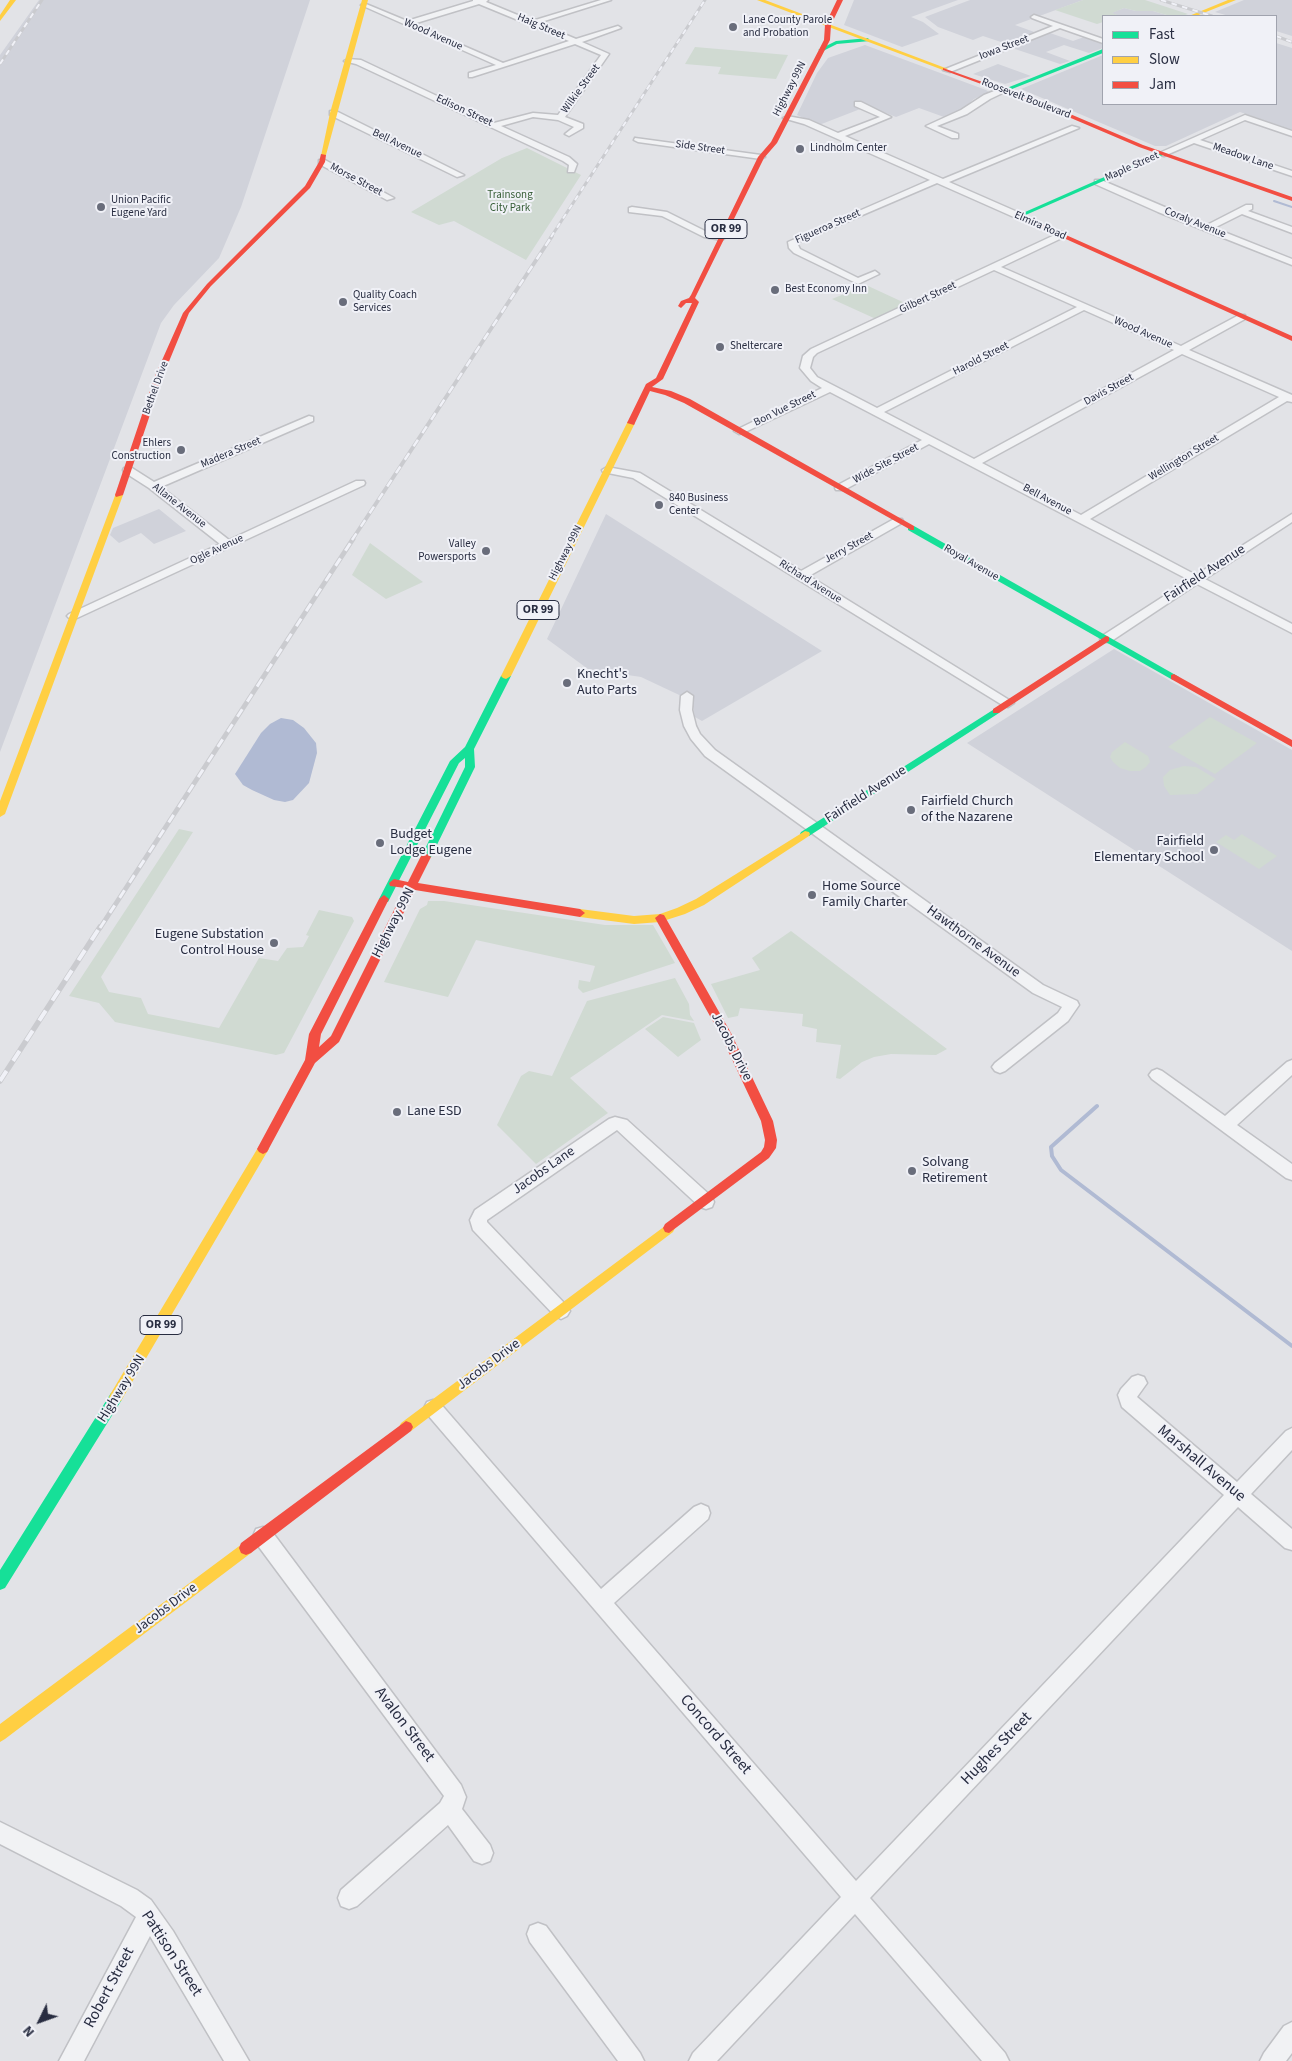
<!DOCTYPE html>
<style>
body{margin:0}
#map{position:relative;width:1292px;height:2061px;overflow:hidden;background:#e2e3e7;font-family:"Source Sans 3",sans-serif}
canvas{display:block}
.legend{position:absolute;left:1102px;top:15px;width:175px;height:90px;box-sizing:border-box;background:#f0f1f7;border:1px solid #a0a3ae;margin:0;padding:6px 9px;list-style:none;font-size:15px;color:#282d41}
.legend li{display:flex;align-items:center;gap:10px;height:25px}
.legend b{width:25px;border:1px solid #a0a3ae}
.north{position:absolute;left:15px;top:1996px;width:50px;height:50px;-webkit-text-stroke:4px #f0f1f7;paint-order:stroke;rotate:228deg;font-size:14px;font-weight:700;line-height:20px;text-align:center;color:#282d41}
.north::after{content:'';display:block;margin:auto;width:18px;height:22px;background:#282d41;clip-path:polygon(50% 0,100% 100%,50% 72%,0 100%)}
</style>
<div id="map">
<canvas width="1292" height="2061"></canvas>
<ul class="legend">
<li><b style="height:6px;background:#16e098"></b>Fast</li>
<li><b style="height:6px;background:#ffcf43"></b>Slow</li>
<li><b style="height:6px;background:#f24e42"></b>Jam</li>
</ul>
<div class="north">N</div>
</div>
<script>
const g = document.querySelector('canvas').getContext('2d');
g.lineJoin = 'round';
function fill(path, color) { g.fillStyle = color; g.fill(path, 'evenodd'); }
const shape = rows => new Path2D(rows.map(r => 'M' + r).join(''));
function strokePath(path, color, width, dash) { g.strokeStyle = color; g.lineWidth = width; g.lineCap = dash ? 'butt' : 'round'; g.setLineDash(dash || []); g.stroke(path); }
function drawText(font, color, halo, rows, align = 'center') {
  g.font = font + ' "Source Sans 3",sans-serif'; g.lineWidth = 4; g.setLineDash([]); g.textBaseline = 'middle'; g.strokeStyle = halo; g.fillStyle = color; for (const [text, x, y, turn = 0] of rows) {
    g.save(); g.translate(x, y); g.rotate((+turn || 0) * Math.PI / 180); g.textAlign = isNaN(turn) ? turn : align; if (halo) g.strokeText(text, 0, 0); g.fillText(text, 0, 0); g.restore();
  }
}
fill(shape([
 [39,0,310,0,241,207,219,258,174,305,161,323,0,752,0,55],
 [854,0,958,0,911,17,923,22,939,34,902,47,844,25],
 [970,0,1083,0,1015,25,1037,33,1007,44,983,36,973,40,938,27,925,17],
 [1244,0,1292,0,1292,36,1276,31,1276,16,1229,16,1215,12],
 [1124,8,1136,11,1153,11,1170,16,1118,16,1111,13],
 [1050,33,1073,41,1084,37,1103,43,1103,48,1089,53,1064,45,1046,52,1070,61,1060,64,1012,48],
 [1276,43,1292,48,1292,130,1240,112,1166,146,1155,146,1021,89,1103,55,1103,104,1276,104],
 [865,45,986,90,989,92,974,99,962,110,944,117,919,108,896,117,868,106,819,125,797,115,817,73,828,58],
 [998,64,1031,76,1005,84,973,74],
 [159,509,186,531,154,544,141,533,119,543,110,535,113,528],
 [606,514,822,651,702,721,695,717,692,701,641,677,588,669,547,639],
 [1114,649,1292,750,1292,951,967,743]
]), '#d0d2da');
fill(shape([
 [1083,0,1145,0,1188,14,1182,16,1170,16,1153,11,1136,11,1124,8,1112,13,1120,16,1103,16,1103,22,1097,24,1055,10],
 [695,47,788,55,776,79,718,74,721,67,685,64],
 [527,148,581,175,526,260,454,221,439,225,411,212,502,158],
 [866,285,907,304,876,319,832,299],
 [370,543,423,582,386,599,352,575],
 [1210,717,1257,743,1215,774,1168,747],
 [1125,742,1148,756,1150,762,1146,767,1140,771,1130,771,1120,768,1113,762,1110,757,1112,752],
 [1184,766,1196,767,1216,779,1197,794,1170,795,1164,786,1163,777,1170,770],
 [179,829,193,832,101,977,109,992,141,998,148,1014,219,1028,259,958,278,961,287,948,303,947,309,936,306,935,319,910,352,917,354,921,284,1053,276,1055,115,1022,99,1003,69,996],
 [1242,834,1243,835,1277,856,1259,869,1216,842,1226,835,1234,840],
 [428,901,444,901,605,925,653,925,675,963,583,993,578,988,579,980,590,982,595,966,476,940,448,997,384,982,420,909,427,905],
 [791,931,947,1049,936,1055,891,1054,874,1057,862,1062,840,1079,836,1078,841,1045,816,1042,817,1029,802,1026,803,1014,740,1008,738,1016,728,1018,711,984,760,970,752,958],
 [675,978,689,1004,690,1015,694,1021,662,1015,570,1078,608,1113,536,1164,497,1125,521,1076,529,1071,552,1076,587,1001],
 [663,1017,694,1023,701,1040,678,1057,645,1029]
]), '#d0dad2');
fill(shape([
 [281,718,293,720,304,728,316,743,317,753,309,783,293,800,285,802,274,800,252,790,243,785,235,774,261,733,270,724]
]), '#b0bad3');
strokePath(shape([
 [1274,201,1292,207]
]), '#b0bad3', 2);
strokePath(shape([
 [1097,1106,1051,1147,1052,1156,1061,1170,1292,1346]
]), '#b0bad3', 4);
const street = shape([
 [473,0,488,0,486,2,532,21,601,0,611,0,538,23,576,39,618,26,621,28,582,42,609,54,565,117,583,124,583,128,569,136,565,134,574,127,558,120,533,117,501,126,569,157,577,164,574,172,568,172,569,165,563,161,356,64,344,61,348,59,361,60,494,123,533,113,558,115,601,55,575,44,472,77,469,77,469,73,496,65,361,5,366,4,407,21,473,1,473,0],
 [479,4,569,41,503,63,413,24,479,4],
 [1034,15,1103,39,1103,43,1060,28,950,72,943,70,1053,26,1032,18,1031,17,1034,15],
 [1002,88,1009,90,990,99,967,114,937,126,958,134,958,138,952,138,926,126,961,110,984,95,1002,88],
 [855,102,861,102,891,117,845,136,943,179,1072,126,1079,128,949,182,1022,214,1022,218,1016,218,937,183,797,243,800,249,858,278,875,271,879,274,858,284,794,253,789,248,788,242,930,180,804,124,783,118,787,116,809,120,838,133,880,117,855,106,855,102],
 [330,111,336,111,464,175,457,177,330,115,330,111],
 [1245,115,1292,131,1292,136,1245,120,1200,140,1292,171,1292,176,1194,143,1164,156,1157,154,1245,115],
 [635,138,761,155,765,157,761,159,638,142,634,140,635,138],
 [319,160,325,160,394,198,387,200,319,164,319,160],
 [1095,180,1101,180,1207,225,1246,205,1252,205,1252,209,1248,211,1292,227,1292,233,1242,214,1214,228,1292,259,1292,265,1158,212,1095,184,1095,180],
 [632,207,667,212,709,233,726,237,722,240,704,237,662,216,629,212,629,208,632,207],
 [1061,232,1064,233,1064,237,1001,267,1181,346,1239,315,1245,315,1245,319,1189,350,1292,395,1292,402,1287,401,1090,519,1196,575,1292,514,1292,522,1205,579,1292,624,1292,633,1197,584,1110,642,1102,642,1100,639,1102,636,1189,580,929,444,844,490,836,490,835,488,836,486,922,440,830,392,743,433,739,434,734,431,822,388,811,381,800,368,803,356,811,349,1061,232],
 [994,270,1077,307,877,408,817,377,810,368,813,357,817,353,994,270],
 [1084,310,1174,350,974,459,884,412,1084,310],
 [1182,354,1279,397,1081,515,982,463,1182,354],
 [309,416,313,417,313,421,161,487,229,540,356,481,364,481,365,483,364,485,77,618,69,618,67,616,69,614,220,544,149,488,124,472,123,470,124,468,132,468,154,482,309,416],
 [607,467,640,473,801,571,894,519,902,519,903,521,902,523,809,576,1014,703,1008,707,1004,706,633,478,603,472,602,470,607,467],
 [687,692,693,696,692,710,696,726,700,734,715,750,1043,985,1077,1001,1079,1005,1068,1021,1005,1071,1000,1073,995,1071,992,1067,995,1063,1058,1013,1062,1007,1033,993,705,756,691,739,684,726,680,710,681,696,687,692],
 [1292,1060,1292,1075,1237,1125,1292,1164,1292,1180,1286,1178,1152,1079,1149,1075,1152,1071,1157,1069,1162,1071,1225,1116,1287,1062,1292,1060],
 [615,1117,627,1120,712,1197,714,1202,712,1207,706,1209,700,1207,617,1130,487,1220,487,1222,567,1306,570,1311,567,1316,561,1319,555,1316,473,1230,470,1220,475,1210,609,1119,615,1117],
 [1138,1375,1144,1377,1147,1383,1137,1397,1237,1482,1286,1431,1292,1428,1292,1450,1251,1494,1292,1529,1292,1550,1285,1548,1238,1507,870,1898,1005,2053,1009,2061,982,2061,855,1914,717,2061,689,2061,693,2053,841,1897,427,1414,424,1408,427,1402,433,1400,439,1402,601,1589,694,1507,701,1504,708,1507,710,1513,708,1519,614,1603,856,1881,1224,1495,1122,1407,1118,1395,1121,1389,1132,1377,1138,1375],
 [263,1527,270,1529,461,1785,466,1797,462,1809,490,1845,493,1853,490,1861,482,1864,474,1861,448,1825,357,1906,349,1909,341,1906,338,1898,341,1890,440,1803,444,1796,256,1543,253,1536,256,1529,263,1527],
 [0,1822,137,1890,151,1900,173,1931,249,2061,224,2061,150,1936,84,2061,59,2061,136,1917,121,1906,0,1844,0,1822],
 [538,1923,546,1926,640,2053,644,2061,618,2061,530,1942,527,1934,530,1926,538,1923],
 [1292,2022,1292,2053,1286,2061,1260,2061,1264,2053,1284,2026,1292,2022]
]);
strokePath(street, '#c0c1c5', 3);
fill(street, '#f1f2f4');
fill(shape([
 [868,38,870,41,837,44,823,51,818,50,836,41,868,38],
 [1103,49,1103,53,1007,91,1002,90,1103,49],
 [1161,152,1164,154,1163,155,1021,217,1016,216,1161,152],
 [908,526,914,526,1179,677,1174,680,1171,679,908,530,908,526],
 [506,673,511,676,474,749,475,767,431,857,426,861,421,857,465,767,465,758,459,763,388,902,380,902,379,899,450,761,465,747,501,676,506,673],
 [996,708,999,709,999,713,809,836,801,836,800,834,801,832,996,708],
 [116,1391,121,1393,123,1397,121,1401,5,1588,0,1590,0,1570,111,1393,116,1391]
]), '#16e098');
fill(shape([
 [10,0,16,0,0,21,0,15,10,0],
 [362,0,368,0,326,155,321,156,330,113,362,0],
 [757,0,765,0,948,69,943,70,757,0],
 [1228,0,1236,0,1196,16,1189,16,1228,0],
 [628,421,635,423,511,676,506,679,503,678,501,676,628,421],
 [116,493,123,495,5,814,0,817,0,801,116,493],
 [805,831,809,832,810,834,809,836,704,905,685,914,660,922,634,924,580,917,575,913,580,909,634,916,660,914,677,908,696,899,805,831],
 [263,1144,267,1146,269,1149,267,1152,121,1401,116,1403,111,1401,109,1397,111,1393,259,1146,263,1144],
 [669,1223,673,1224,675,1228,673,1232,411,1431,406,1433,401,1431,399,1427,401,1423,669,1223],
 [246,1541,251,1543,253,1548,251,1553,5,1739,0,1742,0,1724,246,1541]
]), '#ffcf43');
fill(shape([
 [837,0,843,0,831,25,830,40,777,143,764,158,695,298,699,302,663,379,652,387,671,391,690,399,914,526,914,530,911,530,684,403,665,395,650,391,634,425,627,423,646,384,656,378,692,303,686,303,681,308,678,306,681,301,689,298,691,295,758,157,771,142,824,40,825,25,837,0],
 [943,68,1056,108,1143,145,1292,197,1292,201,1139,147,1052,110,943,70,943,68],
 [321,154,326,155,325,162,310,188,211,286,189,313,163,376,123,495,116,497,115,495,155,376,183,313,207,284,305,186,319,162,321,154],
 [1019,214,1292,336,1292,341,1017,217,1016,216,1019,214],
 [1106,636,1109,637,1109,641,999,713,993,713,993,709,1106,636],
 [1174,674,1292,740,1292,747,1171,679,1171,675,1174,674],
 [426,853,431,857,418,883,580,909,585,913,580,917,415,890,339,1042,315,1063,267,1152,263,1154,259,1152,257,1149,305,1060,309,1034,379,899,384,895,389,899,321,1034,319,1047,331,1036,405,888,390,886,389,883,394,879,408,882,422,854,426,853],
 [660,914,664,915,731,1033,773,1121,777,1140,776,1148,769,1158,669,1233,665,1232,663,1228,665,1224,761,1152,764,1147,765,1140,761,1121,720,1034,655,918,660,914],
 [406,1421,411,1423,413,1427,411,1431,251,1553,246,1555,241,1553,239,1548,241,1543,406,1421]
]), '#f24e42');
const railFar3 = shape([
 [1161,0,1212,16],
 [1276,36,1292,42],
 [0,64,42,0],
 [551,237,705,0]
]);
const railFar2 = shape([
 [352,540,552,236]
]);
const railFar1 = shape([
 [100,928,353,539]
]);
const rail = shape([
 [0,1081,100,927]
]);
strokePath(railFar3, '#cacbcf', 3);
strokePath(railFar2, '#cacbcf', 4);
strokePath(railFar1, '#cacbcf', 5);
strokePath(rail, '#cacbcf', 5.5);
strokePath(railFar3, '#f0f1f7', 2, [5.5]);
strokePath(railFar2, '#f0f1f7', 2.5, [8]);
strokePath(railFar1, '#f0f1f7', 3, [9]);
strokePath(rail, '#f0f1f7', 4, [12]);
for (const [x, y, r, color] of [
 [733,27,5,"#696d7b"],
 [800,149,5,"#696d7b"],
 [101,207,5,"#696d7b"],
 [775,290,5,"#696d7b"],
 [343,302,5,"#696d7b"],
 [720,347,5,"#696d7b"],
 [181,450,5,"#696d7b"],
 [659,505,5,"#696d7b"],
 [486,551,5,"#696d7b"],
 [567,683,5,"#696d7b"],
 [911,810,5,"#696d7b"],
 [380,843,5,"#696d7b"],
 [1214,850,5,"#696d7b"],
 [812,895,5,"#696d7b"],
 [274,943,5,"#696d7b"],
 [397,1112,5,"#696d7b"],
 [912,1171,5,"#696d7b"]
]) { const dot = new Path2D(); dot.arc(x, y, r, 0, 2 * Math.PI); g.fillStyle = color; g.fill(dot); strokePath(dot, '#f0f1f7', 2); }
drawText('11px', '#282d41', '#f0f1f7', [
 ["Lane County Parole",743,21],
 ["and Probation",743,34],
 ["Lindholm Center",810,149],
 ["Union Pacific",111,201],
 ["Eugene Yard",111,214],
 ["Best Economy Inn",785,290],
 ["Quality Coach",353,296],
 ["Services",353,309],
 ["Sheltercare",730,347],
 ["Ehlers",171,444,"right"],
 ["Construction",171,457,"right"],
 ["840 Business",669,499],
 ["Center",669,512],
 ["Valley",476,545,"right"],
 ["Powersports",476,558,"right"]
], 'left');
drawText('11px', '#282d41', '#f0f1f7', [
 ["Haig Street",541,27,23],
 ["Wood Avenue",433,35,24],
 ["Iowa Street",1004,48,-21],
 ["Wilkie Street",581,89,-54],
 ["Highway 99N",790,89,-63],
 ["Roosevelt Boulevard",1026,99,21],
 ["Edison Street",464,111,25],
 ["Bell Avenue",397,144,26],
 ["Side Street",700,148,8],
 ["Meadow Lane",1243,157,19],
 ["Maple Street",1132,167,-24],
 ["Morse Street",356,180,28],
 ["Coraly Avenue",1195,223,22],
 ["Elmira Road",1040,226,24],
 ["Figueroa Street",828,227,-24],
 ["Gilbert Street",928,298,-25],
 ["Wood Avenue",1143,333,24],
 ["Harold Street",981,359,-27],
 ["Bethel Drive",156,388,-70],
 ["Davis Street",1109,390,-29],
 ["Bon Vue Street",785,409,-26],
 ["Madera Street",231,453,-23],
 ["Wellington Street",1184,458,-31],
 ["Wide Site Street",886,464,-28],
 ["Bell Avenue",1047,500,28],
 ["Allane Avenue",179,506,38],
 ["Jerry Street",849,548,-29],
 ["Ogle Avenue",217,550,-25],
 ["Highway 99N",566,553,-63],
 ["Royal Avenue",971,563,30],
 ["Richard Avenue",810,582,32]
]);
drawText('11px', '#365d36', '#f0f1f7', [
 ["Trainsong",510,196],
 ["City Park",510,209]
]);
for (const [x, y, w] of [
 [726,229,42],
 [538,610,42],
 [161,1325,42]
]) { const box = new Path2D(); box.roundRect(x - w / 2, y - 9.5, w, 19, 4); g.fillStyle = '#f0f1f7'; g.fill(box); strokePath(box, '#282d41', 1); }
drawText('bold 12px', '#282d41', null, [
 ["OR 99",726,229],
 ["OR 99",538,610],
 ["OR 99",161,1325]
]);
drawText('14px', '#282d41', '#f0f1f7', [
 ["Fairfield Avenue",1205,574,-33],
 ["Fairfield Avenue",866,795,-33],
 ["Highway 99N",394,923,-63],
 ["Hawthorne Avenue",973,942,36],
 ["Jacobs Drive",731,1047,63],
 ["Jacobs Lane",544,1171,-35],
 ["Jacobs Drive",489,1365,-37],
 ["Highway 99N",122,1389,-58],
 ["Jacobs Drive",166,1609,-37]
]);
drawText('14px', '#282d41', '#f0f1f7', [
 ["Knecht's",577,675],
 ["Auto Parts",577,691],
 ["Fairfield Church",921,802],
 ["of the Nazarene",921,818],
 ["Budget",390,835],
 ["Lodge Eugene",390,851],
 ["Fairfield",1204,842,"right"],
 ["Elementary School",1204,858,"right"],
 ["Home Source",822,887],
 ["Family Charter",822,903],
 ["Eugene Substation",264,935,"right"],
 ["Control House",264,951,"right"],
 ["Lane ESD",407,1112],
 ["Solvang",922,1163],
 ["Retirement",922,1179]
], 'left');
drawText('16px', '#282d41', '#f0f1f7', [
 ["Marshall Avenue",1201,1464,40],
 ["Avalon Street",404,1725,53],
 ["Concord Street",715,1735,49],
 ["Hughes Street",997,1749,-46],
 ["Pattison Street",171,1954,57],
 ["Robert Street",110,1988,-62]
]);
</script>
